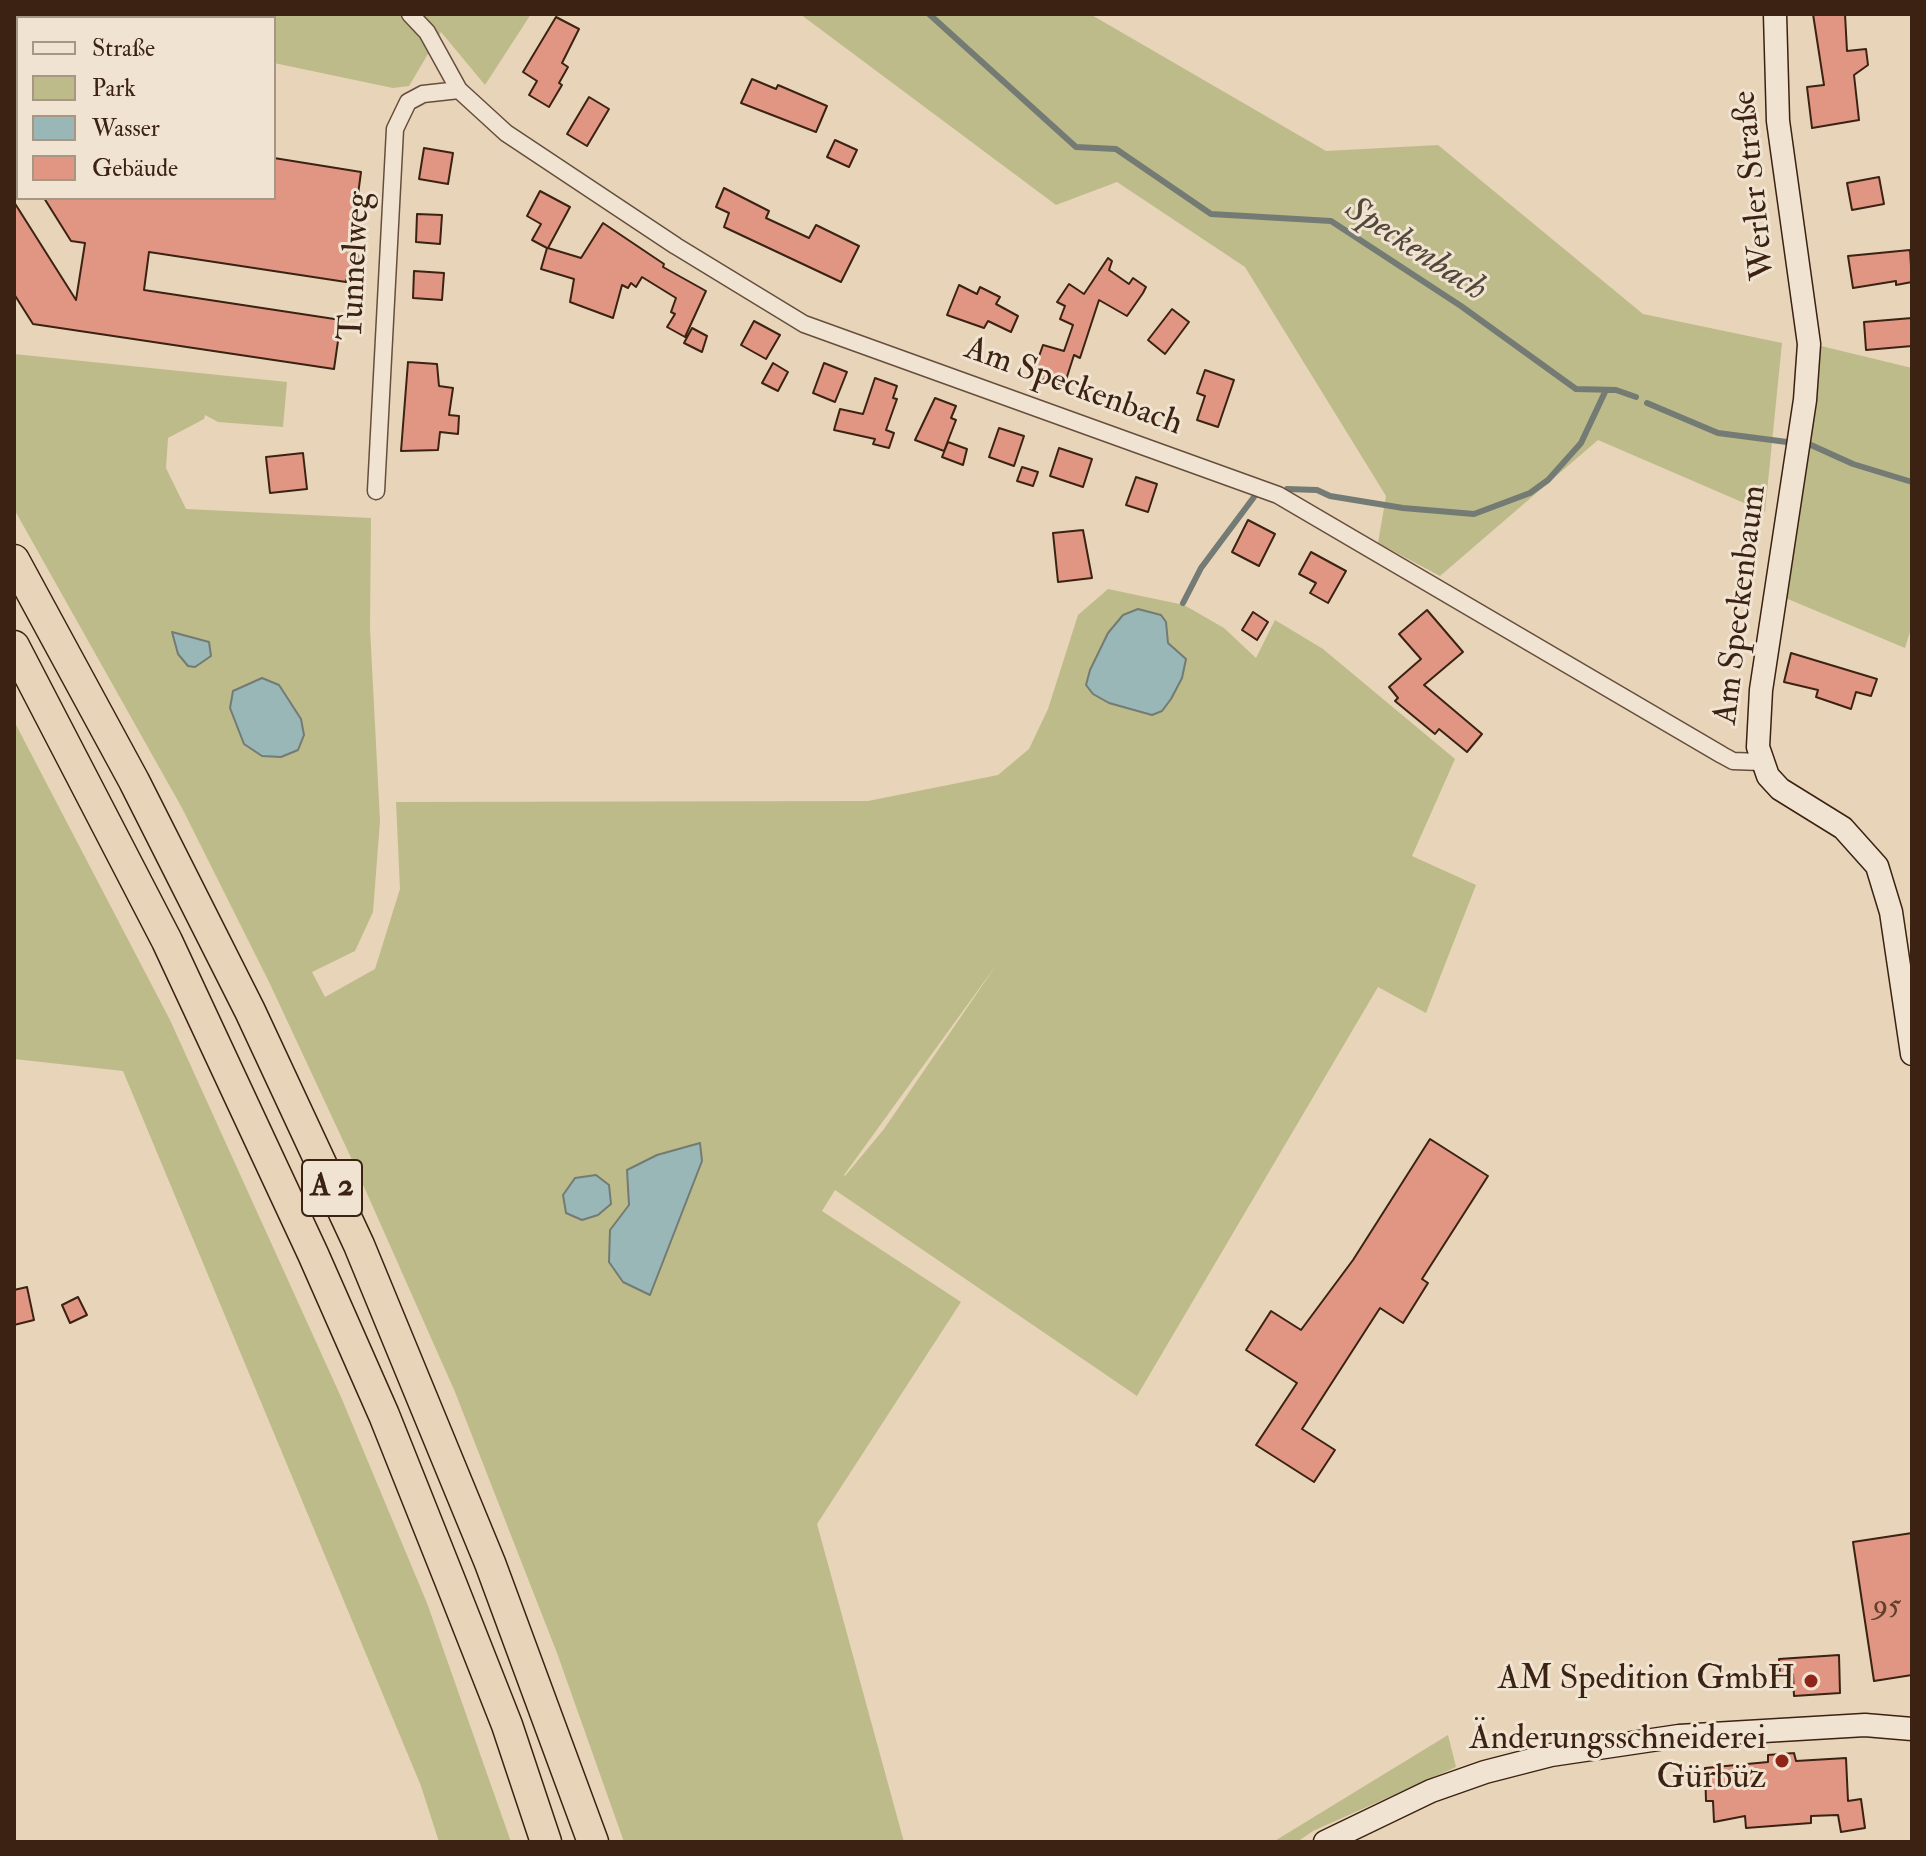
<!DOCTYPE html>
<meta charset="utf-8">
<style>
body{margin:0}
#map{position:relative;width:1926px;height:1856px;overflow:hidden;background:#e8d4b8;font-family:"IM FELL Double Pica",serif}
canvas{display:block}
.frame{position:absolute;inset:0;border:16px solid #3b2212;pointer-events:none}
.legend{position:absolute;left:16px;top:16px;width:260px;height:184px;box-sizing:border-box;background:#f0e3d1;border:2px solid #a89685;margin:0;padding:10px 14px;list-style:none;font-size:24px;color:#3b2212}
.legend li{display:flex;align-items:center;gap:16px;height:40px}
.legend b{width:40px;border:2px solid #a89685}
</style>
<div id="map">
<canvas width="1926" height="1856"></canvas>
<div class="frame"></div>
<ul class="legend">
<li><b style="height:10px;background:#f0e3d1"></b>Straße</li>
<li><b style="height:22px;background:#bdbb8a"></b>Park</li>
<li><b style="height:22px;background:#99b7b6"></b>Wasser</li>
<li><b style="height:22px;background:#e09682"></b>Gebäude</li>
</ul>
</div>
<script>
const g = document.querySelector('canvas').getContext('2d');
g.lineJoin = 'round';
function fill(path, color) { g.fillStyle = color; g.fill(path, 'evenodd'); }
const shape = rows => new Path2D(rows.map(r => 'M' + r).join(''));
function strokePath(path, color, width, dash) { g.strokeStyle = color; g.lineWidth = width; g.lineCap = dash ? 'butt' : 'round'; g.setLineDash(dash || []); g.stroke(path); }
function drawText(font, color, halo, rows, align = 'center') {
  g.font = font + ' "IM FELL Double Pica",serif'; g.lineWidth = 6; g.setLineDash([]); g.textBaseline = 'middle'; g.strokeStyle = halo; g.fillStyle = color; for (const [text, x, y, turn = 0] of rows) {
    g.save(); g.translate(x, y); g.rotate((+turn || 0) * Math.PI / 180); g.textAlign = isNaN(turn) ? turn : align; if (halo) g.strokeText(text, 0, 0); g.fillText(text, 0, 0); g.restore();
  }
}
fill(shape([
 [78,14,531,14,485,85,441,32,409,86,393,88,274,63,274,18,83,18],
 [800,14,1090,14,1326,151,1438,145,1643,314,1782,343,1765,512,1598,440,1440,576,1378,543,1386,496,1245,267,1117,182,1056,205],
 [1817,345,1912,368,1912,625,1905,648,1783,597],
 [14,354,287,382,283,427,218,422,205,415,204,419,168,438,166,468,186,509,371,518,370,628,380,821,373,912,355,951,312,972,325,997,375,969,400,889,396,802,868,801,998,775,1029,749,1048,709,1078,615,1108,589,1184,605,1224,628,1256,658,1275,620,1323,649,1455,759,1412,856,1476,885,1426,1013,1378,987,1137,1396,835,1190,822,1211,961,1302,817,1524,904,1842,624,1842,557,1653,455,1392,353,1162,270,984,182,808,14,509],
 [997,964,884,1129,845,1176,844,1175],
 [14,721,170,1020,341,1397,427,1603,511,1842,439,1842,421,1786,123,1071,14,1059],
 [1448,1735,1456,1767,1313,1831,1297,1842,1273,1842]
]), '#bdbb8a');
const water = shape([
 [1138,609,1161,615,1166,622,1168,643,1186,659,1182,678,1171,699,1162,711,1152,715,1109,703,1093,694,1086,685,1090,670,1108,633,1123,615,1138,609],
 [172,632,209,642,211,656,195,667,188,666,178,654,172,632],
 [262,678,279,685,301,719,304,735,298,750,281,757,262,756,244,744,230,708,233,691,262,678],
 [700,1143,702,1161,650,1295,623,1282,609,1262,610,1230,629,1205,627,1170,657,1155,700,1143],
 [596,1175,609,1185,611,1204,598,1215,582,1220,566,1213,563,1195,575,1178,596,1175]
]);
fill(water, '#99b7b6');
strokePath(water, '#737b74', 2);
strokePath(shape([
 [929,14,1076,147,1116,149,1211,214,1331,221,1461,306,1576,389,1616,390,1636,397],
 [1647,403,1718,433,1787,442],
 [1811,445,1853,464,1912,482],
 [1287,489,1317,490,1330,496,1403,508,1474,514,1530,493,1548,480,1581,443,1605,392],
 [1183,603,1201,568,1254,497]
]), '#737b74', 6);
const building = shape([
 [1813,14,1845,14,1847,51,1866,49,1868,65,1854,75,1859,120,1812,128,1807,87,1824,85,1813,14],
 [556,17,579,29,562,63,568,67,559,83,562,85,549,107,529,95,537,81,523,72,556,17],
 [752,79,776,89,778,85,827,106,816,132,741,103,752,79],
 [589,97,609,109,587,146,567,134,589,97],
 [835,140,857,150,849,167,827,157,835,140],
 [424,148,453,153,448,184,419,179,424,148],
 [274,158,361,172,350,254,359,255,356,272,348,271,346,282,149,252,144,290,341,320,334,369,33,324,14,294,14,202,76,300,85,243,71,241,44,198,274,198,274,158],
 [1879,177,1884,204,1852,210,1847,183,1879,177],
 [724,188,769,211,766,218,809,238,816,225,859,246,841,282,724,227,729,213,716,207,724,188],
 [540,191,570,207,548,248,581,258,603,223,664,264,663,267,706,291,685,337,667,327,675,314,671,312,676,298,642,277,636,287,631,283,628,288,622,285,613,318,570,302,574,279,541,269,547,248,532,240,541,224,527,216,540,191],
 [417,214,442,215,440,244,416,242,417,214],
 [1910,250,1912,282,1896,285,1896,281,1853,288,1848,256,1910,250],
 [1108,258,1112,261,1109,270,1129,284,1133,278,1146,287,1143,293,1127,316,1099,300,1080,358,1074,355,1064,386,1032,376,1043,345,1064,351,1073,325,1060,319,1065,306,1057,302,1069,284,1084,294,1108,258],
 [414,271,444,273,442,300,413,298,414,271],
 [959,285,977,294,980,287,1000,297,996,304,1018,316,1011,332,988,321,984,328,947,315,959,285],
 [1172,309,1189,322,1165,354,1148,340,1172,309],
 [1912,318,1912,346,1866,350,1864,322,1912,318],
 [754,321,780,335,766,359,741,345,754,321],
 [692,328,707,336,702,352,684,343,692,328],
 [408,362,437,364,439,386,453,388,449,415,459,416,458,434,440,432,438,450,401,451,408,362],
 [773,363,788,372,778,391,762,383,773,363],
 [824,363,847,372,835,402,813,393,824,363],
 [1205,370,1234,380,1218,427,1197,420,1205,396,1197,393,1205,370],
 [875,378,897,386,893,398,897,399,886,430,894,433,889,448,873,444,875,439,834,430,840,409,863,414,875,378],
 [935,398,956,406,951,418,956,420,944,451,915,440,935,398],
 [999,428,1024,436,1014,466,989,457,999,428],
 [948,442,967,449,963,465,942,457,948,442],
 [1059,448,1092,459,1083,487,1050,476,1059,448],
 [303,453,307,489,270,493,266,457,303,453],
 [1022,467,1038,472,1033,486,1017,481,1022,467],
 [1136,477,1157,484,1148,512,1126,505,1136,477],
 [1248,520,1275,534,1259,566,1232,552,1248,520],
 [1083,530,1092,578,1058,582,1053,533,1083,530],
 [1311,552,1346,571,1328,603,1310,593,1316,583,1299,574,1311,552],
 [1427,610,1463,652,1424,685,1482,734,1467,752,1439,729,1435,734,1395,701,1398,698,1389,687,1421,659,1399,634,1427,610],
 [1253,612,1268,622,1257,640,1242,630,1253,612],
 [1791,653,1877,679,1871,696,1856,692,1851,709,1816,697,1818,690,1784,682,1791,653],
 [1430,1139,1488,1176,1422,1279,1428,1283,1403,1323,1380,1308,1302,1429,1335,1450,1314,1482,1256,1445,1297,1383,1246,1350,1271,1311,1301,1330,1353,1260,1430,1139],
 [27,1287,34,1320,14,1325,14,1290,27,1287],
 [78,1297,87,1315,70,1323,62,1305,78,1297],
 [1912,1533,1912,1675,1874,1681,1853,1542,1912,1533],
 [1839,1655,1840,1693,1794,1696,1793,1674,1780,1675,1779,1659,1839,1655],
 [1794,1753,1796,1761,1846,1758,1848,1801,1861,1799,1865,1828,1841,1832,1838,1815,1811,1816,1811,1823,1746,1828,1745,1816,1714,1822,1713,1801,1706,1801,1705,1768,1768,1762,1768,1755,1794,1753]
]);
fill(building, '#e09682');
strokePath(building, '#3b2212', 2);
const street = shape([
 [410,14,427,32,459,90,506,133,676,246,804,324,1278,495,1722,755,1733,761,1761,762],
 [376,491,395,129,408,102,423,94,459,90]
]);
const secondary = shape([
 [1775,14,1778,121,1809,344,1805,400,1761,690,1758,747,1768,776,1780,789,1843,828,1877,866,1891,912,1912,1054],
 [1325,1842,1431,1791,1485,1772,1551,1755,1679,1736,1865,1725,1912,1729]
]);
const highway = shape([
 [14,560,134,781,250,1011,359,1245,490,1563,593,1842],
 [14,646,167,941,313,1254,384,1415,449,1578,507,1725,546,1842]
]);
strokePath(street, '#664e3c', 19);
strokePath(secondary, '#3b2212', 25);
strokePath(highway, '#3b2212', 33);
strokePath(street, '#f0e3d1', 16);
strokePath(secondary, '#f0e3d1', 22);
strokePath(highway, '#e8d4b8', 30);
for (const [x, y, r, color] of [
 [1811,1681,8,"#8f2418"],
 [1782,1761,8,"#8f2418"]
]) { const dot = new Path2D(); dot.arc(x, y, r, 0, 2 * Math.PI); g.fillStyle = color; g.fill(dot); strokePath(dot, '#f0e3d1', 3); }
drawText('30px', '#643f2e', null, [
 ["95",1887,1608]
]);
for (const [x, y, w] of [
 [332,1188,60]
]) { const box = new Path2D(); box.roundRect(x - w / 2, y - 28, w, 56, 6); g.fillStyle = '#f0e3d1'; g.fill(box); strokePath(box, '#3b2212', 2); }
drawText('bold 32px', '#3b2212', null, [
 ["A 2",332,1188]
]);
drawText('34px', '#3b2212', '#f0e3d1', [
 ["Werler Straße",1756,185,-96],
 ["Tunnelweg",357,266,-87],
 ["Am Speckenbach",1073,388,20],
 ["Am Speckenbaum",1742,605,-83]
]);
drawText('34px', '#3b2212', '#f0e3d1', [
 ["AM Spedition GmbH",1795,1681],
 ["Änderungsschneiderei",1766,1741],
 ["Gürbüz",1766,1780]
], 'right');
drawText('italic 36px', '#52473b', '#f0e3d1', [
 ["Speckenbach",1415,251,33]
]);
</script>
